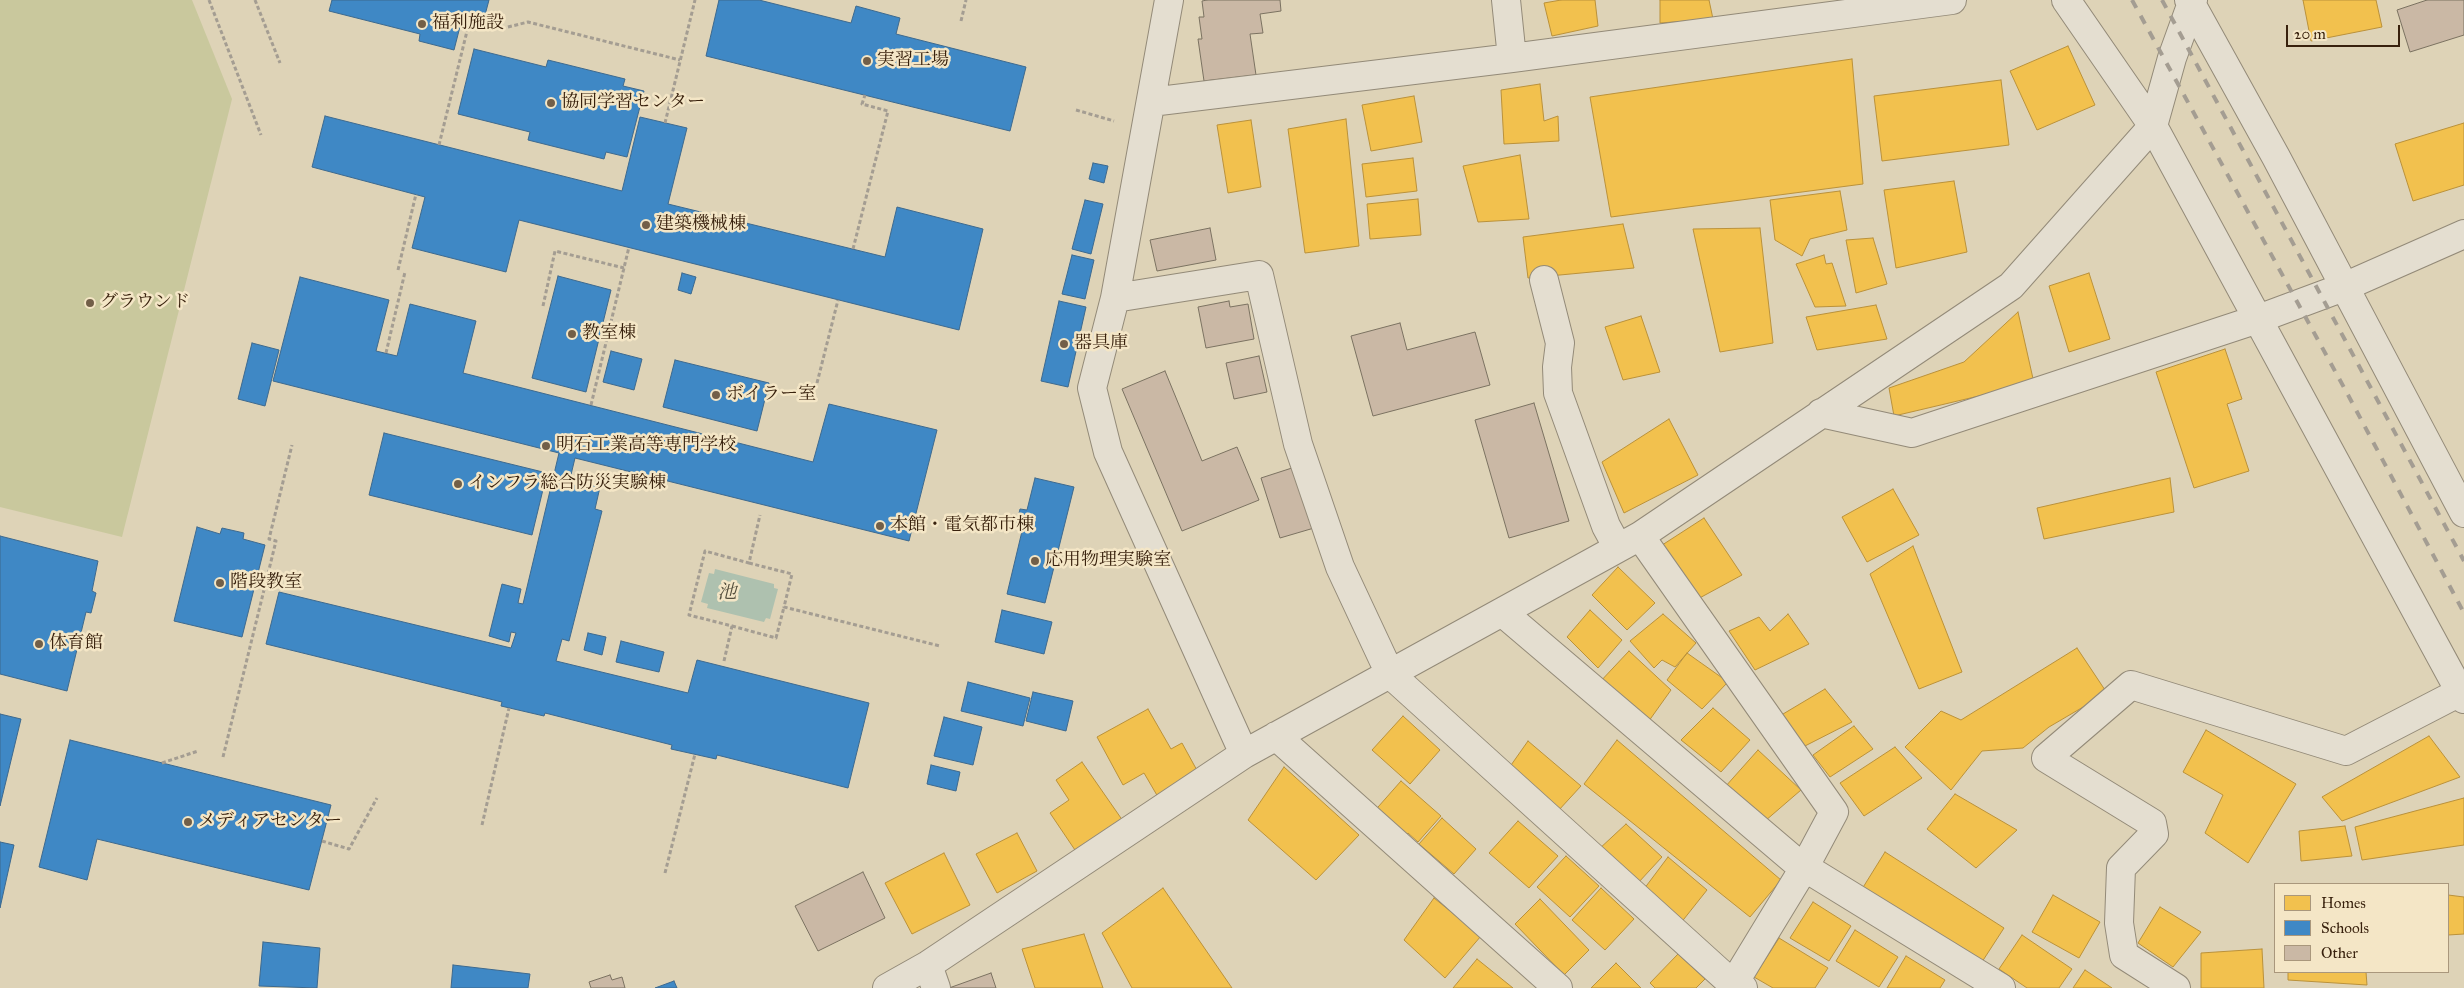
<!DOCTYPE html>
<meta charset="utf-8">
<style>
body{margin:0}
#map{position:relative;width:2464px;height:988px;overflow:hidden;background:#ded3b7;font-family:"IM FELL Great Primer",serif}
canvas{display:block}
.legend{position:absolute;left:2274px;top:883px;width:175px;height:90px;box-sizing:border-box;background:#f4e6c6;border:1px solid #a9977c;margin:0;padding:6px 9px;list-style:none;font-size:15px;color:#38210d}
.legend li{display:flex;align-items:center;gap:10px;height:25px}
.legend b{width:25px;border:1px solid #a9977c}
.scale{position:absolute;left:2286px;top:25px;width:114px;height:22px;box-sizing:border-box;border:2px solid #38210d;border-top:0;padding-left:6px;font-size:15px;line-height:18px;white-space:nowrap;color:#38210d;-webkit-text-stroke:4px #f4e6c6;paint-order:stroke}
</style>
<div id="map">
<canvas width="2464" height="988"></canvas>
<ul class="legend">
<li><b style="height:14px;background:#f2c14e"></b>Homes</li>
<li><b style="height:14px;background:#3f88c5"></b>Schools</li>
<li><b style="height:14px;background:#cab8a5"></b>Other</li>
</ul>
<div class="scale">20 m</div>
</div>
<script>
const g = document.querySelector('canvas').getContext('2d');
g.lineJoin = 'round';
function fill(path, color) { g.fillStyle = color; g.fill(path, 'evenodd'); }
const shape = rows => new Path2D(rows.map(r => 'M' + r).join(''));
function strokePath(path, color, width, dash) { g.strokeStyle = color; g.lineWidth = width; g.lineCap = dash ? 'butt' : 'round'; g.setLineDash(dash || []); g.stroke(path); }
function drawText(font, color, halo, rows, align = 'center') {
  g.font = font + ' "IM FELL Great Primer","Noto Serif JP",serif'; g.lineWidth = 5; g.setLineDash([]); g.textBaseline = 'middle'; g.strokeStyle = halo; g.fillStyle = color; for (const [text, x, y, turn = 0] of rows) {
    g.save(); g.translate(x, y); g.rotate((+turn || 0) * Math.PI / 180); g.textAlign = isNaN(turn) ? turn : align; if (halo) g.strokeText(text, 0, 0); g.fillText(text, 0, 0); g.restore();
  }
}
fill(shape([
 [0,0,192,0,232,99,122,537,0,507]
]), '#c9c89d');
fill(shape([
 [715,569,774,584,774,588,778,589,770,619,766,618,764,622,707,608,708,604,701,602,709,573,714,574]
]), '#aec1af');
const homes = shape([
 [1561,0,1595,0,1598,26,1552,36,1544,3,1561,0],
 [1660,0,1709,0,1713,19,1660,23,1660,0],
 [2303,0,2376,0,2382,27,2311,41,2303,0],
 [2068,46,2095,105,2037,130,2010,71,2068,46],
 [1852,59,1863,184,1611,217,1590,97,1852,59],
 [2001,80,2009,145,1882,161,1874,96,2001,80],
 [1540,84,1544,121,1558,116,1559,141,1504,144,1501,90,1540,84],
 [1414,96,1422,142,1371,151,1362,105,1414,96],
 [1346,119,1359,246,1305,253,1288,129,1346,119],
 [1251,120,1261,187,1228,193,1217,125,1251,120],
 [2464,123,2464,185,2413,201,2395,144,2464,123],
 [1520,155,1529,219,1478,222,1463,166,1520,155],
 [1413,158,1417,191,1366,197,1362,164,1413,158],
 [1954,181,1967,252,1896,268,1884,190,1954,181],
 [1840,191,1847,230,1810,239,1802,256,1775,240,1770,200,1840,191],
 [1418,199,1421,235,1370,239,1367,204,1418,199],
 [1623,224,1634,268,1528,278,1523,237,1623,224],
 [1760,228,1773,343,1720,352,1693,229,1760,228],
 [1873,238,1887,284,1856,293,1846,240,1873,238],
 [1824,255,1826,264,1832,263,1846,306,1815,307,1796,264,1824,255],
 [2089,273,2110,339,2069,352,2049,286,2089,273],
 [1876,305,1887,339,1817,350,1806,317,1876,305],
 [2018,312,2034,383,1894,416,1889,388,1964,362,2018,312],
 [1641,316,1660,372,1623,380,1605,327,1641,316],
 [2225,349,2242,399,2227,404,2249,471,2194,488,2156,372,2225,349],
 [1669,419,1698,475,1624,513,1602,462,1669,419],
 [2170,478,2174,512,2044,539,2037,508,2170,478],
 [1893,489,1919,535,1867,562,1842,517,1893,489],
 [1704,518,1742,575,1694,601,1656,549,1704,518],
 [1913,546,1962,672,1919,689,1870,574,1913,546],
 [1618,567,1655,603,1627,630,1592,595,1618,567],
 [1590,610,1622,640,1598,668,1567,637,1590,610],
 [1663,614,1696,643,1675,667,1662,660,1654,668,1630,641,1663,614],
 [1788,614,1809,644,1755,670,1729,631,1759,617,1770,631,1788,614],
 [2077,648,2107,693,2049,727,2023,748,1982,751,1951,790,1905,747,1941,711,1961,720,2077,648],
 [1629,651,1671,690,1646,725,1598,684,1629,651],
 [1687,653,1728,682,1702,709,1667,680,1687,653],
 [1825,689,1852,722,1801,748,1778,717,1825,689],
 [1713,708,1750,740,1721,772,1681,740,1713,708],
 [1148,709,1171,749,1182,743,1199,774,1158,797,1144,773,1123,785,1097,737,1148,709],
 [1403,716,1440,750,1410,784,1372,750,1403,716],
 [1854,726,1873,749,1830,777,1813,755,1854,726],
 [2206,730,2296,784,2248,863,2205,833,2223,795,2183,772,2206,730],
 [2429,736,2460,777,2342,821,2322,797,2429,736],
 [1617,740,1781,880,1750,917,1584,784,1617,740],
 [1528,741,1581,786,1558,811,1509,768,1528,741],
 [1895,747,1922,778,1864,816,1840,783,1895,747],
 [1758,750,1801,790,1765,821,1725,787,1758,750],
 [1082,762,1123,821,1077,853,1050,813,1069,800,1056,780,1082,762],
 [1284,767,1359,835,1316,880,1248,820,1284,767],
 [1401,781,1441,816,1418,842,1408,833,1401,841,1371,815,1401,781],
 [1955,794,2017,830,1976,868,1927,829,1955,794],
 [2464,798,2464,845,2362,860,2355,827,2464,798],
 [1442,818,1476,849,1454,874,1419,844,1442,818],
 [1518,821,1558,856,1529,888,1489,853,1518,821],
 [1626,824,1662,857,1638,883,1598,850,1626,824],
 [2345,826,2352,856,2301,861,2299,831,2345,826],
 [1017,833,1037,871,997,893,976,854,1017,833],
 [1885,852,2004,928,1980,965,1862,889,1885,852],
 [944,853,970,905,912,934,885,883,944,853],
 [1566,856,1599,886,1570,917,1537,887,1566,856],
 [1668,857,1707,890,1680,924,1644,889,1668,857],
 [1163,888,1232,988,1132,988,1102,933,1163,888],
 [1601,888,1634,919,1605,950,1572,920,1601,888],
 [2053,895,2100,922,2079,958,2032,932,2053,895],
 [2448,895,2464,897,2464,934,2448,935,2448,895],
 [1434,898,1481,936,1445,978,1404,940,1434,898],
 [1540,899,1589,950,1564,975,1515,924,1540,899],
 [1813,902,1851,926,1829,961,1790,938,1813,902],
 [2160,907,2201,932,2173,967,2138,943,2160,907],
 [1855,930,1898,957,1879,987,1836,961,1855,930],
 [1084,934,1103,988,1035,988,1022,949,1084,934],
 [2022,935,2072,969,2059,988,2027,988,1999,969,2022,935],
 [1779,938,1828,968,1815,988,1773,988,1754,977,1779,938],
 [2262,949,2264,988,2201,988,2201,953,2262,949],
 [1678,954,1705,979,1696,988,1655,988,1650,983,1678,954],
 [1906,956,1945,980,1940,988,1887,988,1906,956],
 [1477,959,1513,988,1453,988,1477,959],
 [1616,963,1641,988,1591,988,1616,963],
 [2085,970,2112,988,2073,988,2085,970],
 [2288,972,2366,972,2367,985,2288,980,2288,972]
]);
fill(homes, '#f2c14e');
strokePath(homes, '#ba913a', 1);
const schools = shape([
 [332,0,489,0,485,15,464,11,454,50,419,41,420,34,329,11,332,0],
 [719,0,759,0,851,23,856,6,900,18,896,34,1026,67,1010,131,706,56,719,0],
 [474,49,546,67,548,60,625,79,623,86,644,91,627,157,606,152,604,159,528,140,530,132,458,114,474,49],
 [325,116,622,191,640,117,687,128,668,204,885,257,897,207,983,229,959,330,519,220,506,272,412,248,425,197,312,167,325,116],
 [1093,163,1108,166,1104,183,1089,179,1093,163],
 [1085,200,1103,204,1091,254,1072,249,1085,200],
 [1072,255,1094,260,1085,299,1062,294,1072,255],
 [682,273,696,277,691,294,678,290,682,273],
 [558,276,611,290,586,392,532,378,558,276],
 [300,277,389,300,376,351,397,356,410,304,476,321,463,373,813,462,829,404,937,430,909,541,575,458,570,479,600,487,595,509,602,511,569,641,562,639,556,661,688,693,697,660,869,703,848,788,717,755,716,759,671,749,672,745,545,713,544,716,501,706,502,702,266,644,279,592,511,648,516,633,511,632,509,642,489,636,502,584,521,589,518,603,523,604,559,453,273,381,300,277],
 [1059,301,1086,307,1068,387,1041,381,1059,301],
 [252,343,279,350,265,406,238,399,252,343],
 [611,351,642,359,634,390,603,382,611,351],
 [675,360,769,383,757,431,663,407,675,360],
 [384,433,547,473,532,535,369,495,384,433],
 [1035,478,1074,487,1045,603,1007,594,1023,527,1016,526,1020,509,1027,510,1035,478],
 [197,527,220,534,222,528,244,533,243,539,265,545,242,637,174,621,197,527],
 [0,536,98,561,92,591,96,593,91,613,86,612,67,691,0,674,0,536],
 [1002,610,1052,622,1044,654,995,642,1002,610],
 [588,633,606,637,602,655,584,650,588,633],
 [621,641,664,652,659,672,616,662,621,641],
 [968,682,1030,698,1023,726,961,711,968,682],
 [1033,692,1073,701,1066,731,1026,721,1033,692],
 [0,714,21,719,0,806,0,714],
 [944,717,982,727,973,765,934,756,944,717],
 [70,740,331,805,309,890,97,839,87,880,39,867,70,740],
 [931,765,960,772,956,791,927,784,931,765],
 [0,842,14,845,0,908,0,842],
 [263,942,320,948,317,988,259,986,263,942],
 [453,965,530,974,528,988,451,988,453,965],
 [674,981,677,988,655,988,674,981]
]);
fill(schools, '#3f88c5');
strokePath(schools, '#3d698e', 1);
const building = shape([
 [1207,0,1280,0,1281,11,1260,14,1263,33,1250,34,1256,75,1204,81,1198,39,1202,39,1199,17,1204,17,1202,1,1207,0],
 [2427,0,2464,0,2464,35,2410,52,2397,10,2427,0],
 [1210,228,1216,260,1157,271,1150,240,1210,228],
 [1229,301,1230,307,1248,304,1254,339,1206,348,1198,307,1229,301],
 [1400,323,1407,350,1475,332,1490,385,1373,416,1351,336,1400,323],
 [1259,356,1267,392,1234,399,1226,363,1259,356],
 [1165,371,1202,461,1237,447,1259,500,1182,531,1122,389,1165,371],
 [1534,403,1569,521,1509,538,1475,420,1534,403],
 [1295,467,1314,528,1280,538,1261,478,1295,467],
 [863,872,885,918,818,951,795,906,863,872],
 [991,973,996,988,949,988,991,973],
 [610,975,612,980,622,977,625,988,591,988,589,982,610,975]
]);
fill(building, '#cab8a5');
strokePath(building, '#7b7261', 1);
const minor = shape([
 [1169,0,1115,298,1092,388,1108,452,1244,754],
 [1506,0,1512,58],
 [2066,0,2153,126,2464,699],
 [2189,0,2276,157,2464,513],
 [1151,102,1512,58,1952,0],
 [1544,280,1560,343,1557,367,1558,393,1606,526,1618,548],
 [1115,298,1259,275,1298,444,1340,567,1390,674,1727,979,1743,988],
 [1821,413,1912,433,2258,319,2344,287,2464,234],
 [1640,536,1834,812,1804,868,1731,988],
 [1502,612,1796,862,2001,988],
 [1276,736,1558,988],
 [928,965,936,988],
 [887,988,928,965,1244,754,1640,536,2011,286,2153,126,2172,58,2193,0],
 [2176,988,2124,955,2119,923,2121,868,2154,834,2152,823,2046,758,2131,685,2346,751,2460,692]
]);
strokePath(minor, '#938a78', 30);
strokePath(shape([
 [209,0,261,135],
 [255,0,280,63],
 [961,21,966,0],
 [1076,110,1114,121],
 [665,123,695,0],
 [439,145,470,19,504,28,528,22,680,60],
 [853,249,888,111,862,104,865,95],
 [398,270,416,194],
 [543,306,555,251,624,268],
 [386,353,405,272],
 [817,383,838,300],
 [591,405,629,247],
 [749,563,792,574,784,607,940,646],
 [732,626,776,638,784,607],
 [724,661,732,626,689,615,705,551,749,563,760,515],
 [223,757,276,541,269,539,292,445],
 [162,763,198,751],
 [482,825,509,708],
 [322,841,349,849,377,798],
 [665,873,695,754]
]), '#a49d92', 3, [4, 2.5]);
strokePath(minor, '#e4ded0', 28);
strokePath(shape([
 [2132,0,2347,393,2464,613],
 [2162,0,2464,561]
]), '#a49d92', 4, [9, 9]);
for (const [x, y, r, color] of [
 [422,24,5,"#725f48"],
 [867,61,5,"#725f48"],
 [551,103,5,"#725f48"],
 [646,225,5,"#725f48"],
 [90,303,5,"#725f48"],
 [572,334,5,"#725f48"],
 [1064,344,5,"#725f48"],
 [716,395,5,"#725f48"],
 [546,446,5,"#725f48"],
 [458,484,5,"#725f48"],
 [880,526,5,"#725f48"],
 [1035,561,5,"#725f48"],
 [220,583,5,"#725f48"],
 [39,644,5,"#725f48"],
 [188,822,5,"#725f48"]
]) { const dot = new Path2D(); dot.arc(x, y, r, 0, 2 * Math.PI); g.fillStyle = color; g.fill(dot); strokePath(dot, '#f4e6c6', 2); }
drawText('18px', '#38210d', '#f4e6c6', [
 ["福利施設",432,24],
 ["実習工場",877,61],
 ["協同学習センター",561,103],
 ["建築機械棟",656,225],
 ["グラウンド",100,303],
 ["教室棟",582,334],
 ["器具庫",1074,344],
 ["ボイラー室",726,395],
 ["明石工業高等専門学校",556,446],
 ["インフラ総合防災実験棟",468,484],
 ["本館・電気都市棟",890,526],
 ["応用物理実験室",1045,561],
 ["階段教室",230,583],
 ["体育館",49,644],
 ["メディアセンター",198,822]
], 'left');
drawText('italic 19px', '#554f3d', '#f4e6c6', [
 ["池",727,593]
]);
</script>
